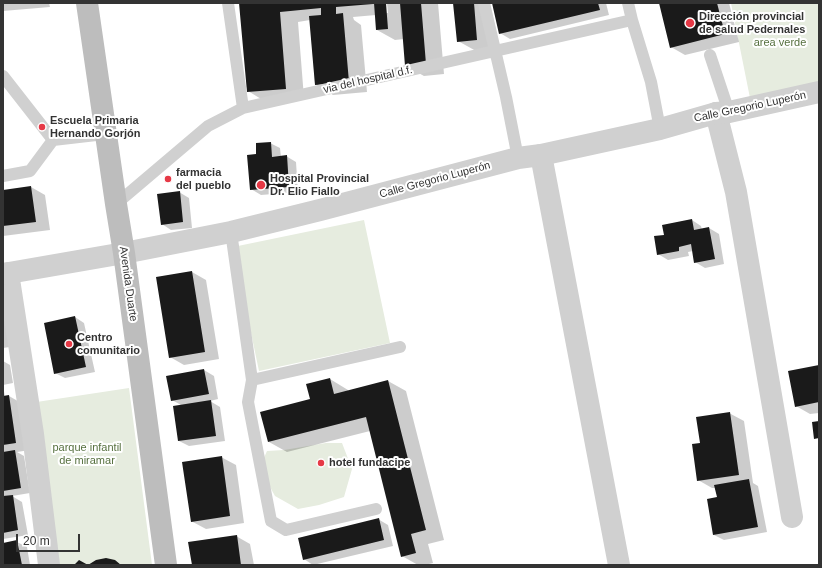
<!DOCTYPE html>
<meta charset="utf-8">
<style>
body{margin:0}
#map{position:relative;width:822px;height:568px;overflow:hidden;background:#fff;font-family:Helvetica,sans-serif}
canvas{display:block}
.frame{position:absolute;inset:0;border:4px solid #333;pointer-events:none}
.scale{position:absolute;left:16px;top:534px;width:64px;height:18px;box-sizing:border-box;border:2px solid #333;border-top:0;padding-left:5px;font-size:12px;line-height:14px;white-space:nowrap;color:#333;-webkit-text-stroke:3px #fff;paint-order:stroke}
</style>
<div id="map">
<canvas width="822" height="568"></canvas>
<div class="frame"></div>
<div class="scale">20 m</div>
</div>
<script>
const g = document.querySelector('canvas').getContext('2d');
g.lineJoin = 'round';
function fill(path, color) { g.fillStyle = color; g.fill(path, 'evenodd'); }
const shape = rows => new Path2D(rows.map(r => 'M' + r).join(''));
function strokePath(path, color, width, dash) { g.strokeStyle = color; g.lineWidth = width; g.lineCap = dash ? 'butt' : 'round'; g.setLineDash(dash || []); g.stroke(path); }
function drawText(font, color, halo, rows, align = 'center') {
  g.font = font + ' Helvetica,sans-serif'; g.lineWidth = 4; g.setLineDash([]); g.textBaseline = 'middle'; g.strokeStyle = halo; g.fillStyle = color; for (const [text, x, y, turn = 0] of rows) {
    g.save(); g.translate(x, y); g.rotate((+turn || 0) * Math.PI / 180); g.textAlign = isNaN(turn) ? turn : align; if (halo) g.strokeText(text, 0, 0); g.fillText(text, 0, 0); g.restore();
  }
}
fill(shape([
 [731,3,819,3,819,83,750,98],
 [364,220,390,343,259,371,233,247],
 [129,388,152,565,53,565,30,403],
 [326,443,342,443,352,469,344,497,319,505,298,509,275,496,270,487,263,460,267,451,284,450]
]), '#e6ecdf');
fill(shape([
 [3,3,49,3,50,7,3,11],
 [240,3,385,3,386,13,388,13,387,3,438,3,444,74,424,76,406,66,404,39,395,40,377,30,376,15,353,17,354,20,361,25,367,92,333,95,315,84,310,20,298,22,304,98,266,102,248,91],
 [454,3,490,3,494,50,476,51,458,41],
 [493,3,606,3,609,15,510,39,500,33],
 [660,3,729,3,739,42,685,55,671,47],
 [270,143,280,148,281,157,286,156,296,162,298,192,261,195,251,189,257,155],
 [31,187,45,195,50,230,3,236,3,191],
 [179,192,189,198,192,228,171,230,162,224],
 [692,220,701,226,702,230,709,228,719,234,724,264,705,268,695,262,693,251,688,252,689,256,668,260,658,254,665,235],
 [192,272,206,280,219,359,184,365,170,357],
 [3,315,4,315,10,347,3,348],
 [75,317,84,323,95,372,65,378,55,373],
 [3,361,10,365,13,383,3,385],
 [819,366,819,413,810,414,796,406],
 [204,370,214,376,218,399,210,401,220,407,225,441,189,446,179,441,181,405,172,400],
 [330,379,348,390,348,391,388,381,406,391,444,540,428,544,433,563,425,565,418,565,402,556,370,431,287,452,269,442,311,400],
 [3,385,5,397,9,396,23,404,30,450,17,452,24,456,30,493,12,496,22,502,28,535,3,539],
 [729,413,744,421,753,483,758,486,767,532,724,540,714,535,718,498,716,488,712,488,698,480,701,443],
 [221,457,236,465,244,523,206,529,191,521],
 [378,519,388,525,393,546,313,565,304,559],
 [236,536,250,544,254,565,193,565],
 [17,542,27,547,30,565,3,565,3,544]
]), '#0003');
fill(shape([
 [239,3,373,3,373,4,336,7,336,14,343,13,349,82,315,85,309,16,321,15,321,8,280,12,286,89,247,92],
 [374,3,386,3,388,29,376,30],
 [400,3,421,3,426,64,405,66],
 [453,3,474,3,477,40,457,42],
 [492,3,598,3,600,10,499,34],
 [659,3,717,3,725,34,670,48],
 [271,142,272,157,287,155,289,187,250,190,247,155,256,154,256,143],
 [31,186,36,222,3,226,3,190],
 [180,191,183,222,161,225,157,194],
 [692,219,694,230,709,227,715,259,694,263,691,244,679,247,679,251,657,255,654,236,664,235,662,225],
 [192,271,205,352,169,358,156,277],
 [75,316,86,367,54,374,44,323],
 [819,365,819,402,795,407,788,371],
 [204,369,209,394,171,401,166,376],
 [330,378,334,394,388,380,426,530,411,534,416,553,401,557,366,417,268,442,260,412,310,399,306,384],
 [9,395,16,443,3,445,3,396],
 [211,400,216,436,178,441,173,406],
 [730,412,739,475,697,481,692,444,700,443,696,417],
 [819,421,819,438,814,439,812,422],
 [15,450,21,488,3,491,3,452],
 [222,456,230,516,191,522,182,462],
 [749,479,758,527,713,535,707,499,717,497,714,485],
 [13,495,18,530,3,533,3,496],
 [379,518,384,540,303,560,298,538],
 [237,535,241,565,192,565,188,542],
 [17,540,22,565,3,565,3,543],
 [106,558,115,560,121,565,74,565,79,560,88,565,96,560]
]), '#1a1a1a');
strokePath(shape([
 [228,3,243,108],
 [484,3,506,97,518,158],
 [632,20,651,82,660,129],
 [710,55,729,112],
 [3,76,53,140,105,134],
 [3,176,30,171,53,140],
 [116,204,208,126,243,108,632,20,628,3],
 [231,232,252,380,400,347],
 [252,380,248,402,271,521,286,530,376,509]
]), '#d0d0d0', 12);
strokePath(shape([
 [716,113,736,192,792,517],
 [541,155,619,565],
 [8,273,33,434,49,565]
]), '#d0d0d0', 22);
strokePath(shape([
 [3,274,124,253,231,232,320,210,518,158,541,155,660,129,716,113,729,112,819,92]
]), '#d0d0d0', 22);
strokePath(shape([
 [87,3,116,204,124,253,166,565]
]), '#bdbdbd', 22);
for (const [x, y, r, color] of [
 [690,23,5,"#e63946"],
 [42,127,4,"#e63946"],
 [168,179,4,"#e63946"],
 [261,185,5,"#e63946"],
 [69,344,4,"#e63946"],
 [321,463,4,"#e63946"]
]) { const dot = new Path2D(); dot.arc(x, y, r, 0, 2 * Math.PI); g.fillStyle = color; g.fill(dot); strokePath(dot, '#fff', 1.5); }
drawText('bold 11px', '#333', '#fff', [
 ["Dirección provincial",699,17],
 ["de salud Pedernales",699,30],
 ["Escuela Primaria",50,121],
 ["Hernando Gorjón",50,134],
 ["farmacia",176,173],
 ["del pueblo",176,186],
 ["Hospital Provincial",270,179],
 ["Dr. Elio Fiallo",270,192],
 ["Centro",77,338],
 ["comunitario",77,351],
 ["hotel fundacipe",329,463]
], 'left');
drawText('11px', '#56703f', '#fff', [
 ["area verde",780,43],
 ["parque infantil",87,448],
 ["de miramar",87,461]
]);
drawText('11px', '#333', '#fff', [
 ["via del hospital d.f.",368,80,-13],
 ["Calle Gregorio Luperón",750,107,-12],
 ["Calle Gregorio Luperón",435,180,-15],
 ["Avenida Duarte",128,284,82]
]);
</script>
